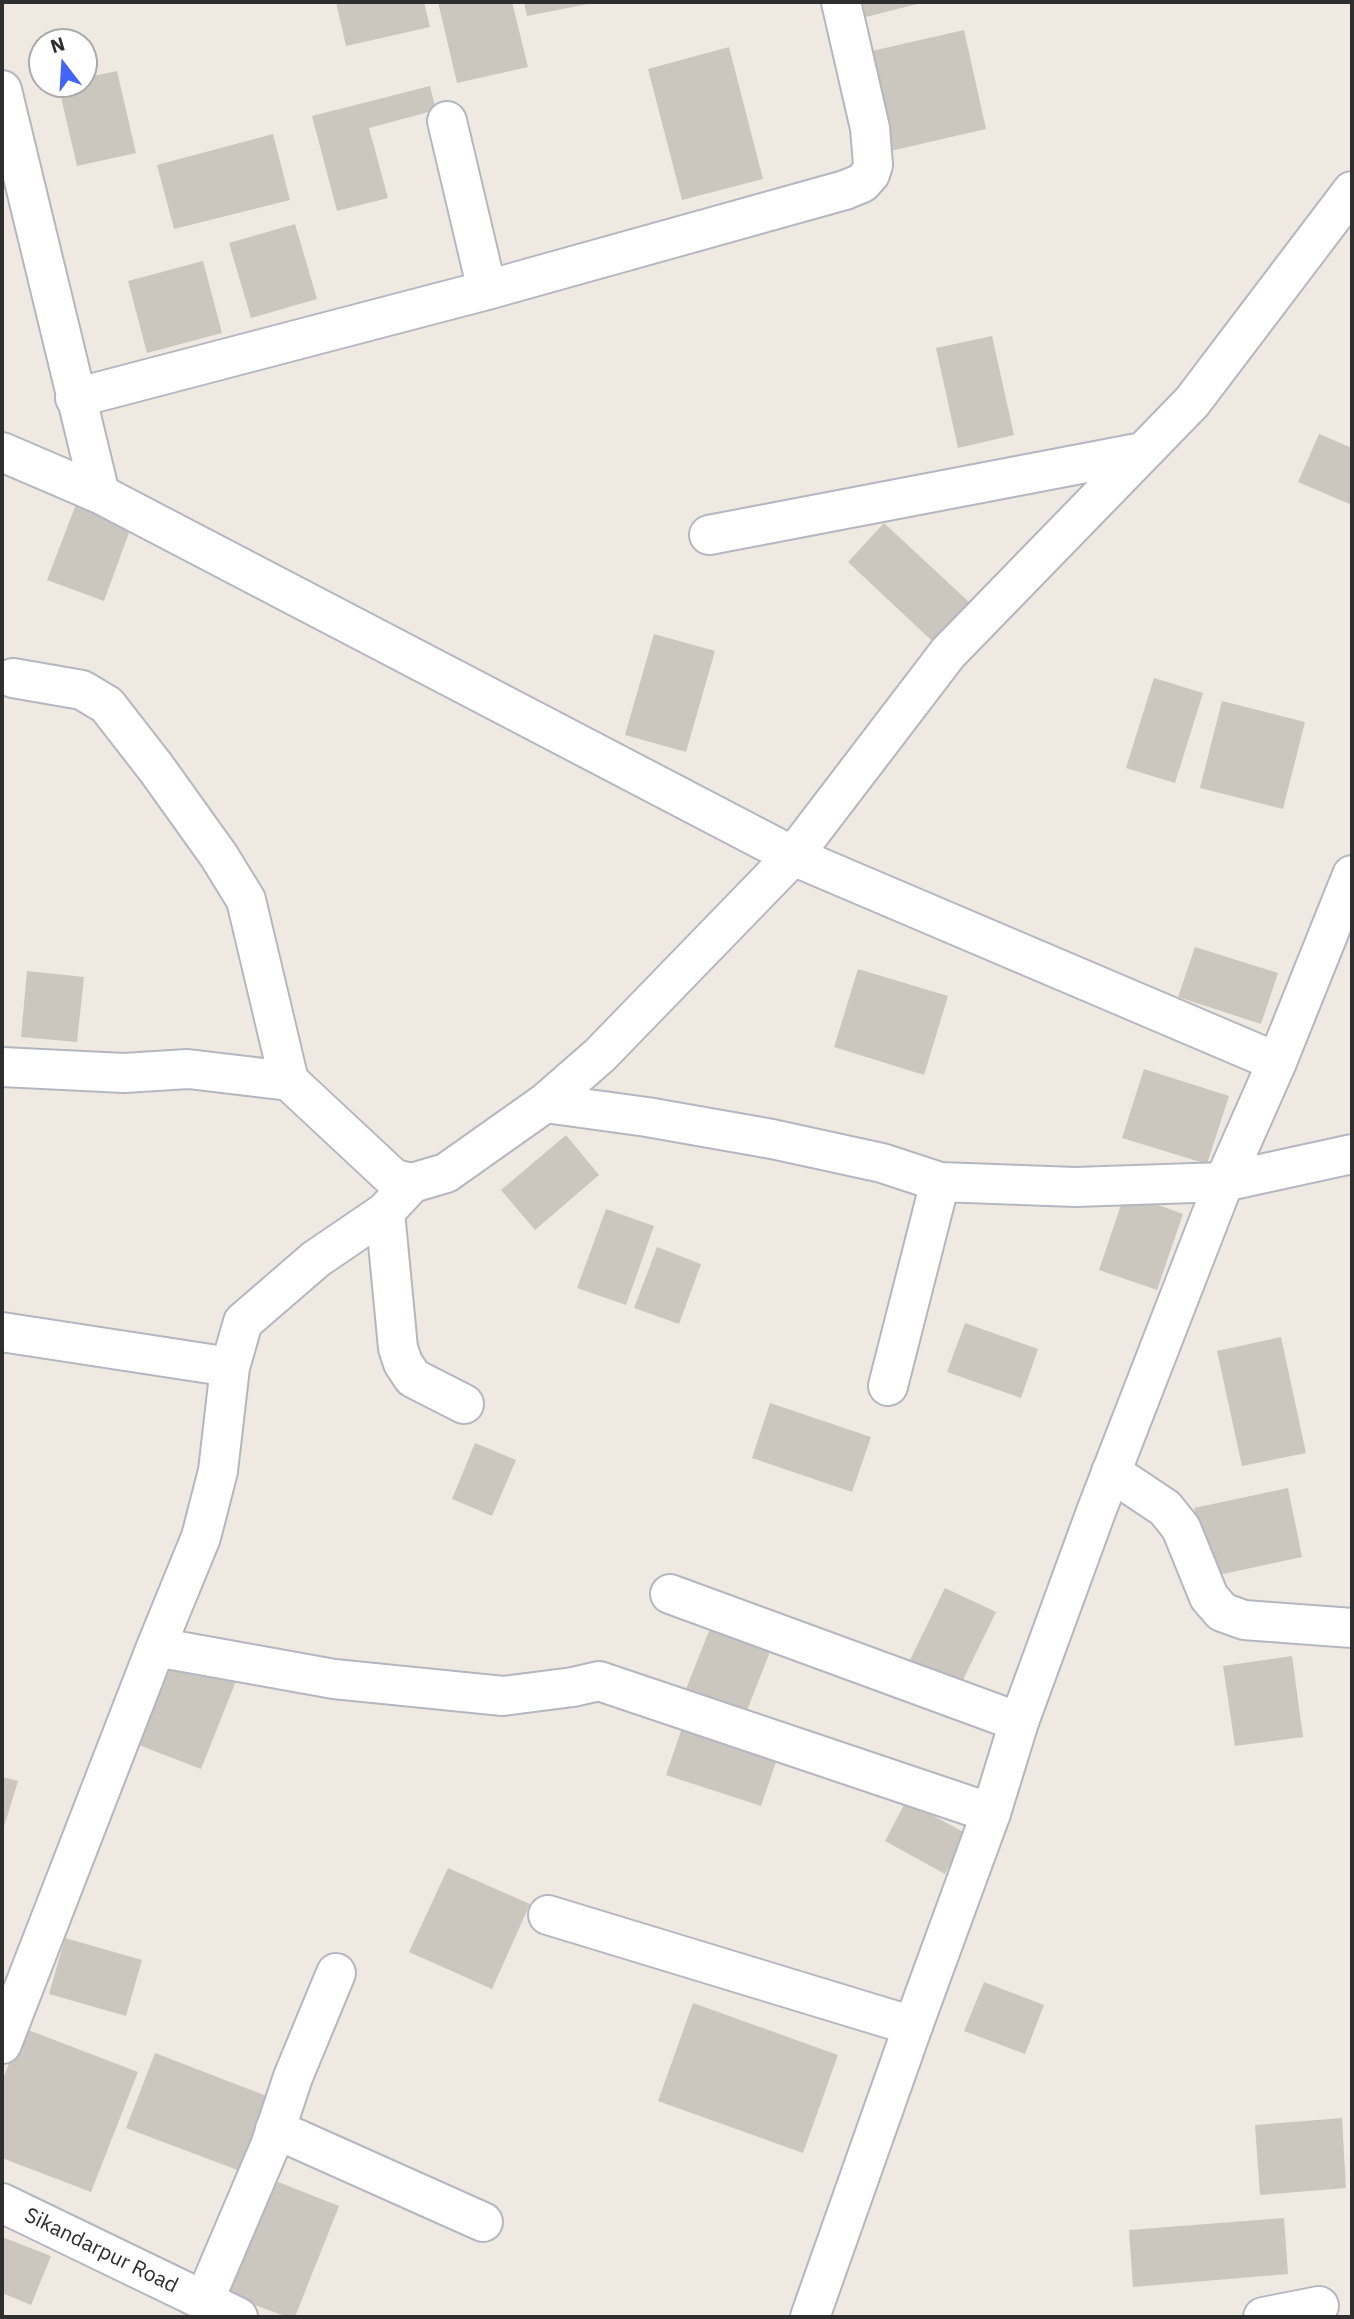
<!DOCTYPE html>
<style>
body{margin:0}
#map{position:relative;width:1354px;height:2319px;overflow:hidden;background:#efe9e1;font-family:"IBM Plex Sans",sans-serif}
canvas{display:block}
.frame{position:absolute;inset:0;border:4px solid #2e2e2e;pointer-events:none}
.north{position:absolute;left:28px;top:28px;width:70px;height:70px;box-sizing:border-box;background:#fff;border:2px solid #ababab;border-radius:50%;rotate:343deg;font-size:19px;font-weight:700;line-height:28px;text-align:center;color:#2e2e2e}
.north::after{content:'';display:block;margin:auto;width:24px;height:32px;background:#4264fb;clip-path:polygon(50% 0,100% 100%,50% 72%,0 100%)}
</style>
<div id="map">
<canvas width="1354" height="2319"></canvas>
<div class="frame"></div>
<div class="north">N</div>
</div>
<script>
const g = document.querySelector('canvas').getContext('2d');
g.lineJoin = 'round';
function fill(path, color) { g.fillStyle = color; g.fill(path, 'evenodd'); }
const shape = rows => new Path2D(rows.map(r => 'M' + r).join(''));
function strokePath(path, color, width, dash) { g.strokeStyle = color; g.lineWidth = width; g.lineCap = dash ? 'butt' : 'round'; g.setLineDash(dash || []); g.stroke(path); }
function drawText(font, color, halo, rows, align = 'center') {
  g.font = font + ' "IBM Plex Sans",sans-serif'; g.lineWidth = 6; g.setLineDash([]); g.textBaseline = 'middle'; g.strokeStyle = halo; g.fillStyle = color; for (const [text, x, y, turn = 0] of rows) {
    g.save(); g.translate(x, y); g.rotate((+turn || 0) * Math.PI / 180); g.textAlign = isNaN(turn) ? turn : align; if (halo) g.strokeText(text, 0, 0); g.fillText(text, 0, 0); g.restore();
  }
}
fill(shape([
 [336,2,424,2,430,27,346,46],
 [438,2,512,2,528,67,457,83],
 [524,2,593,2,593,3,527,16],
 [858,2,920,2,921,3,862,18],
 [964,30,986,129,886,152,863,53],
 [729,47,763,179,682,200,648,69],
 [117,71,136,153,77,166,58,84,84,84,84,78],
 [430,86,436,110,369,128,388,198,337,211,312,116],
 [273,134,290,200,174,229,157,165],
 [295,224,317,299,251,318,229,243],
 [203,261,222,333,147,353,128,281],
 [992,336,1014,435,958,448,936,348],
 [1319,434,1352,448,1352,505,1298,482],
 [78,499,134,519,104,601,47,580],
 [884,523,969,602,932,641,848,562],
 [654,634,715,651,686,752,625,735],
 [1154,678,1203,693,1175,783,1126,768],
 [1222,701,1305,722,1283,809,1200,788],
 [1195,947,1278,973,1261,1024,1178,997],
 [858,969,948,996,924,1075,834,1047],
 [27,971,84,977,77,1042,21,1037],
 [1144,1069,1229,1096,1207,1164,1122,1138],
 [566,1135,599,1175,535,1230,501,1190],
 [1125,1193,1183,1214,1157,1290,1099,1270],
 [606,1209,654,1226,626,1305,577,1288],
 [657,1247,701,1264,679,1324,634,1308],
 [965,1323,1038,1349,1021,1398,947,1372],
 [1281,1337,1306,1453,1242,1466,1217,1351],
 [770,1403,871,1437,852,1492,752,1458],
 [475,1443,516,1460,492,1516,452,1499],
 [1288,1488,1302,1557,1209,1577,1194,1508],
 [945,1588,996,1612,960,1686,909,1662],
 [713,1621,773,1644,744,1718,684,1694],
 [170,1655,236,1681,201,1769,136,1744],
 [1292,1656,1303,1737,1235,1746,1223,1666],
 [685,1719,780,1750,761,1806,666,1775],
 [2,1777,18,1781,2,1833],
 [906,1801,967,1834,945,1874,885,1841],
 [448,1868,530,1904,492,1989,409,1952],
 [65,1938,142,1960,126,2016,49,1994],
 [984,1982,1044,2005,1025,2054,964,2031],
 [693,2003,838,2055,803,2153,658,2101],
 [23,2028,138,2072,91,2192,2,2158,2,2081],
 [155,2053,277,2100,248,2174,126,2128],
 [1342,2118,1346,2188,1260,2195,1255,2125],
 [273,2180,339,2206,295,2317,287,2317,228,2295],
 [1284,2218,1288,2274,1133,2287,1129,2230],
 [2,2237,51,2256,31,2305,2,2293]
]), '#cbc7bf');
const minor = shape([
 [2,90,100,494],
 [447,121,487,290],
 [75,398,487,290,845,190,862,183,870,174,873,165,870,128,841,2],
 [2,452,100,494,793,856,1277,1062],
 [709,535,1143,452],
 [13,678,82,690,107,705,156,768,219,856,246,900,289,1081,394,1179,412,1183,446,1173,545,1103,600,1055,793,856,948,653,1192,402,1352,191],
 [2,1067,124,1073,188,1069,289,1081],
 [545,1103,647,1117,772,1139,882,1163,940,1182,1075,1187,1224,1182,1352,1154],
 [385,1212,398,1348,403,1363,413,1378,464,1404],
 [2,1332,230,1367],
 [888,1386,940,1182],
 [1111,1472,1165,1508,1181,1528,1209,1597,1222,1612,1244,1620,1352,1628],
 [670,1594,1019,1722],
 [156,1647,334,1679,503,1696,573,1687,599,1681,991,1813],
 [548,1915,913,2026],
 [2,2044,156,1647,201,1537,218,1471,230,1367,243,1322,316,1259,385,1212,412,1183],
 [275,2129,483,2222],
 [204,2301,270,2146,293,2077,336,1973],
 [1263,2317,1319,2306]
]);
const tertiary = shape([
 [2,2203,238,2317],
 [810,2317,913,2026,991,1813,1019,1722,1097,1509,1224,1182,1277,1062,1352,875]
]);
strokePath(minor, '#b4b7c1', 42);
strokePath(tertiary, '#b4b7c1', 42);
strokePath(minor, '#fff', 38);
strokePath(tertiary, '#fff', 38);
drawText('21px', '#2e2e2e', '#fff', [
 ["Sikandarpur Road",101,2251,26]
]);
</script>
